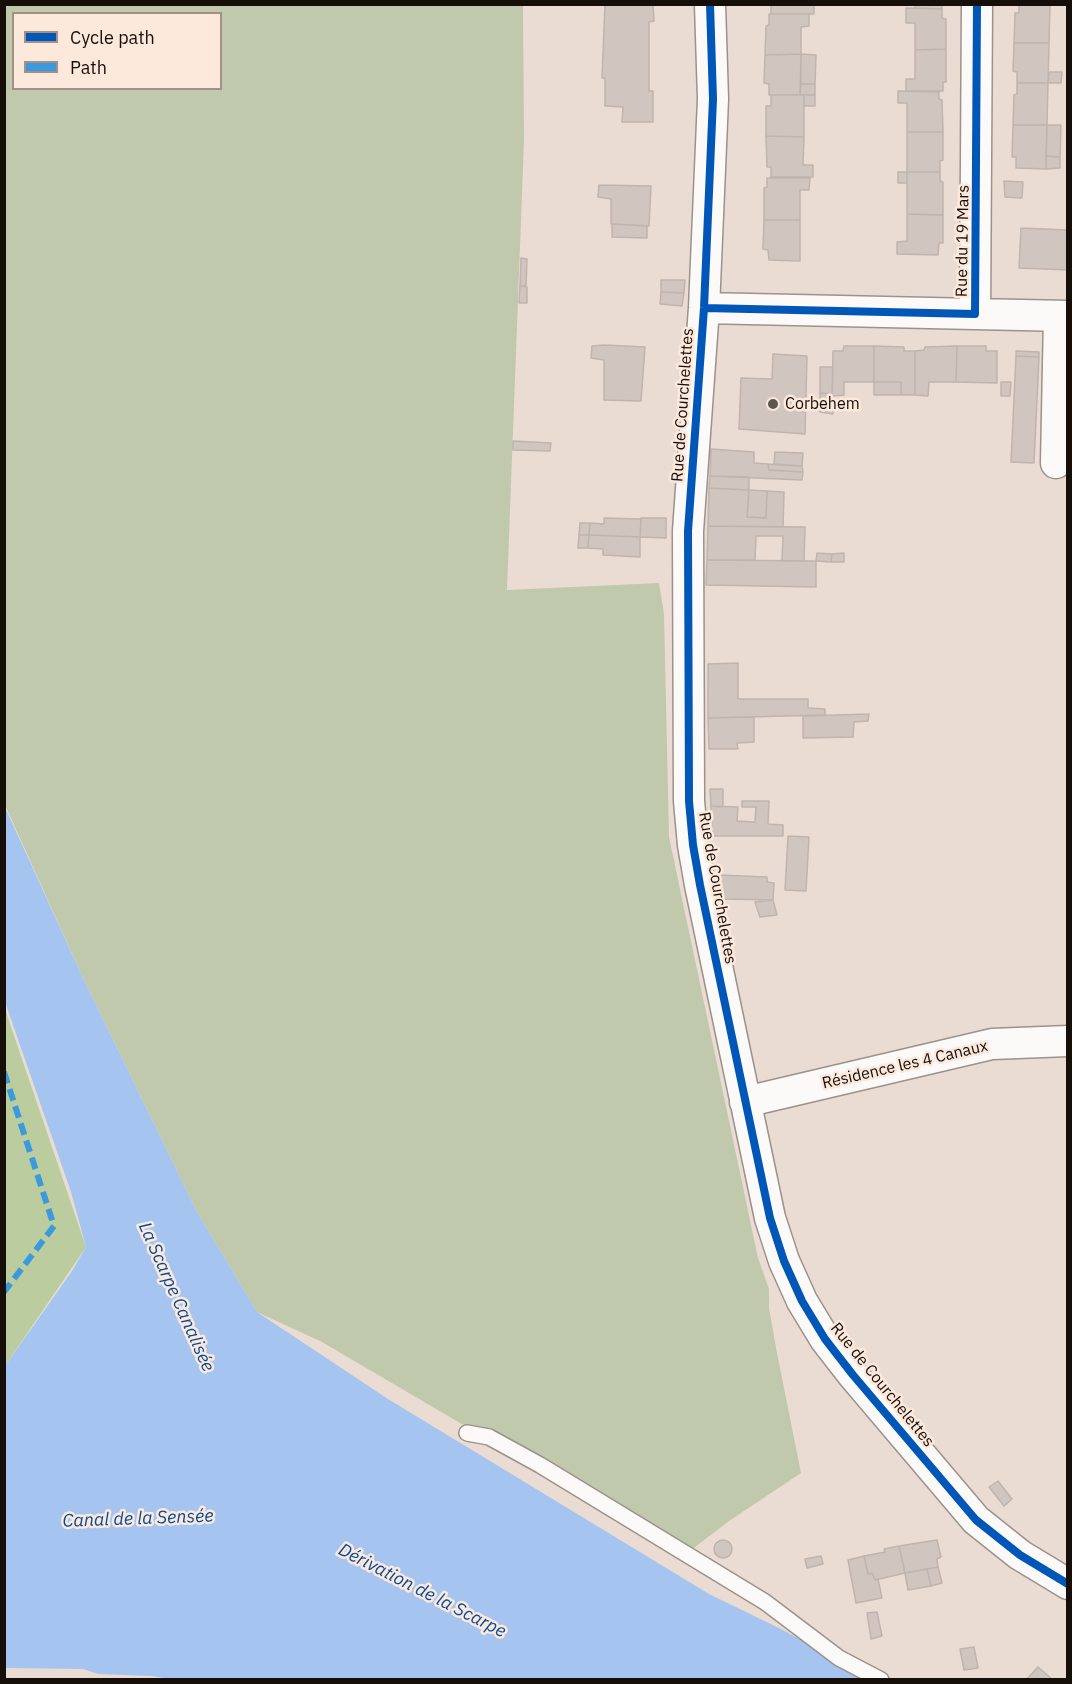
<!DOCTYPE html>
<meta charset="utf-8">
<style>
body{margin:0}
#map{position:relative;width:1072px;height:1684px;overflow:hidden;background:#eadcd3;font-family:"IBM Plex Sans",sans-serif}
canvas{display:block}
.frame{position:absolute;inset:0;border:6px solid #160e09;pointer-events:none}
.legend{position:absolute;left:12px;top:12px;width:210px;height:78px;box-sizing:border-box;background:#fde8dc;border:2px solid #a19188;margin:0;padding:8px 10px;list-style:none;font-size:18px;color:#160e09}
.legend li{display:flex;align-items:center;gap:12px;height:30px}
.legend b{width:30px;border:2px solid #a19188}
</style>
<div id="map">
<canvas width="1072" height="1684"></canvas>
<div class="frame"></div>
<ul class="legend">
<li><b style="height:8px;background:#0057b8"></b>Cycle path</li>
<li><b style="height:8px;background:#3b9add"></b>Path</li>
</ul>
</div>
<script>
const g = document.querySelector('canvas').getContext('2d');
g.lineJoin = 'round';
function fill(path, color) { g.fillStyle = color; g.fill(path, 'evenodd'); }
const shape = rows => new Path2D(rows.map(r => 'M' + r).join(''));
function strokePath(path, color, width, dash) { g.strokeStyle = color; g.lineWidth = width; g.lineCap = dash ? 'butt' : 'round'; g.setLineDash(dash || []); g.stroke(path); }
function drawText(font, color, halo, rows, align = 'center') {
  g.font = font + ' "IBM Plex Sans",sans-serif'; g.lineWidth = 5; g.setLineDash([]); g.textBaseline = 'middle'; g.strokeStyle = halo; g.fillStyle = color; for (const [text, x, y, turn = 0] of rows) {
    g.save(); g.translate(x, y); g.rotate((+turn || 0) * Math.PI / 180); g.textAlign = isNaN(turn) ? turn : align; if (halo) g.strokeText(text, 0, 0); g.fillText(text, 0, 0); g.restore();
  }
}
fill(shape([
 [4,5,523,5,524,141,507,590,659,583,664,614,669,837,758,1258,769,1289,769,1308,777,1353,801,1473,729,1521,686,1554,489,1437,460,1423,322,1342,257,1312,197,1212,83,978,5,805],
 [14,14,220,14,220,88,14,88]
]), '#c1c9ac');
fill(shape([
 [4,1006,86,1247,5,1366,4,1366]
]), '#bbcc9f');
fill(shape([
 [4,805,83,978,197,1212,257,1312,388,1399,709,1594,781,1629,871,1679,178,1680,151,1676,98,1674,83,1669,5,1668,5,1366,72,1271,86,1247,71,1192,5,1002]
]), '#a5c5f0');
const building = shape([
 [605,4,653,4,654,21,649,22,649,91,653,91,653,122,622,122,623,107,605,106,605,78,602,78,605,4],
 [771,4,814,4,814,14,771,14,771,4],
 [915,4,942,4,942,9,915,8,915,4],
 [1019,4,1050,4,1049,43,1014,43,1015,13,1019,13,1019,4],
 [906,8,942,9,942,18,946,19,946,49,915,50,915,23,906,23,906,8],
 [769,14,809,14,809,26,801,27,801,54,765,55,766,26,769,25,769,14],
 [1014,43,1049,43,1048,83,1017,83,1017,72,1013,71,1014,43],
 [946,49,946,82,943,82,943,91,906,91,906,79,915,79,915,50,946,49],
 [801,54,800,95,769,95,769,84,764,83,765,55,801,54],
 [801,54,816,55,815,84,801,84,801,54],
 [1049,72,1062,72,1061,83,1048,83,1049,72],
 [1017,83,1048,83,1047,125,1013,125,1014,95,1017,94,1017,83],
 [801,84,815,84,815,95,800,95,801,84],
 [898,91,939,92,939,99,942,100,943,132,907,132,907,103,898,103,898,91],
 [771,95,804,95,804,137,766,136,766,106,771,106,771,95],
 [804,95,815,95,815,106,804,106,804,95],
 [1013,125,1047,125,1046,169,1016,168,1016,157,1012,157,1013,125],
 [1047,125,1061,125,1060,157,1046,156,1047,125],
 [907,132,943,132,943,160,940,161,940,172,907,172,907,132],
 [766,136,804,137,803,165,813,165,813,177,771,177,771,167,767,167,766,136],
 [1046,156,1060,157,1060,168,1046,169,1046,156],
 [898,172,907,172,907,183,898,183,898,172],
 [907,172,940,172,940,181,943,182,943,215,907,214,907,172],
 [767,178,810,178,809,190,800,190,800,220,764,220,764,188,767,187,767,178],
 [1004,181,1023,182,1022,198,1005,197,1004,181],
 [599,185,651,186,649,226,611,224,611,199,598,197,599,185],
 [907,214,943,215,943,243,939,243,938,255,897,254,897,242,907,241,907,214],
 [764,220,800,220,800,261,769,260,768,250,763,249,764,220],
 [612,224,647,226,647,238,612,237,612,224],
 [1021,228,1068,230,1068,270,1019,268,1021,228],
 [521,258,527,259,526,286,520,286,521,258],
 [661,280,685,280,684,293,661,292,661,280],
 [520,286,527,287,527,303,519,303,520,286],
 [661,292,684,293,682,306,660,304,661,292],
 [605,345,645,347,641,401,604,400,604,360,591,358,592,346,605,345],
 [844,346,874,346,874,382,844,382,844,395,832,396,833,351,843,351,844,346],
 [874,346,904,347,904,351,915,351,915,395,901,395,901,382,874,382,874,346],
 [957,346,986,346,986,351,997,351,997,383,956,382,957,346],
 [957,346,956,382,929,382,928,396,915,395,915,351,924,350,925,347,957,346],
 [1016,351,1039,352,1039,357,1016,356,1016,351],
 [773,354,807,356,805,434,739,429,741,378,772,379,773,354],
 [1016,356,1039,357,1034,463,1011,462,1016,356],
 [820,367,833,367,832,394,820,393,820,367],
 [874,382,901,382,901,395,874,395,874,382],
 [1001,382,1011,382,1010,396,1001,396,1001,382],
 [820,393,832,394,833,414,820,412,820,393],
 [513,441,551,443,550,451,513,450,513,441],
 [711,449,754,452,754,463,768,464,769,470,803,472,802,480,710,476,711,449],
 [775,452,803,453,802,466,774,464,775,452],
 [768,464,802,466,803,472,769,470,768,464],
 [710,476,749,477,749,490,709,488,710,476],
 [709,488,749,490,747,517,766,518,767,491,784,492,783,527,708,526,709,488],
 [749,490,767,491,766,518,747,517,749,490],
 [604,518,641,519,640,537,589,535,590,523,604,524,604,518],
 [641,518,666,518,666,538,640,537,641,518],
 [580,523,590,523,589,535,579,535,580,523],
 [708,526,805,527,804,561,782,561,783,536,756,536,755,560,707,560,708,526],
 [579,535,589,535,588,548,578,548,579,535],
 [589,535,640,537,640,557,603,555,603,549,588,548,589,535],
 [817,553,832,554,831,562,816,561,817,553],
 [844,553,844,562,831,562,832,554,844,553],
 [707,560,816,561,816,587,706,585,707,560],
 [738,663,738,699,808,699,808,708,825,709,825,715,708,718,708,664,738,663],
 [869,714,868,721,854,722,853,737,803,738,803,716,869,714],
 [754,717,754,742,737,743,738,749,709,749,708,718,754,717],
 [710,789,723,789,723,807,711,806,710,789],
 [742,801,769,801,768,824,783,825,783,836,712,836,711,806,738,807,737,821,755,822,756,807,742,807,742,801],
 [788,836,809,837,806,891,785,890,788,836],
 [719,875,767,877,767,882,774,883,773,900,724,899,719,875],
 [773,900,777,915,760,917,755,902,773,900],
 [998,1481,1012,1499,1004,1506,989,1487,998,1481],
 [937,1540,941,1557,937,1559,938,1567,905,1573,899,1546,937,1540],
 '714 1549a9 9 0 1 1 18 0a9 9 0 1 1-18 0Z',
 [899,1546,905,1573,875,1580,872,1573,868,1574,864,1556,885,1552,884,1549,899,1546],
 [821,1556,823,1564,807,1568,805,1559,821,1556],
 [864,1556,868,1574,872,1573,875,1580,878,1579,882,1598,856,1603,848,1560,864,1556],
 [938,1567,942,1583,931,1586,927,1569,938,1567],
 [927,1569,931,1586,908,1590,905,1573,927,1569],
 [877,1612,882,1636,871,1639,867,1613,877,1612],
 [974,1647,978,1668,964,1670,960,1649,974,1647],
 [1038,1667,1053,1680,1026,1680,1038,1667]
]);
fill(building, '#d0c5bf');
strokePath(building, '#c0b4af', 1.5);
const lane = shape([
 [467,1433,489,1437,540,1465,765,1602,839,1658,881,1680]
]);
const street = shape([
 [710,4,713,99,704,308,688,531,689,801,693,845,700,885,770,1218,784,1261,802,1301,825,1339,853,1375,976,1520,1020,1555,1068,1584],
 [704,308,975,314,977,4],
 [975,314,1068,316],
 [1056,463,1059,316],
 [745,1102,992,1044,1068,1041]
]);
strokePath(lane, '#9c928b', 18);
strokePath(street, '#9c928b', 33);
strokePath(lane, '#fcfaf8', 15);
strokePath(street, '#fcfaf8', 30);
strokePath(shape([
 [4,1072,54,1226,4,1292]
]), '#3b9add', 6, [12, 6]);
strokePath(shape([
 [710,4,713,99,704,308,688,531,689,801,693,845,700,885,770,1218,784,1261,802,1301,825,1339,853,1375,976,1520,1020,1555,1068,1584],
 [704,308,975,314,977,4]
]), '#0057b8', 8);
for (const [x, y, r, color] of [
 [773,404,6,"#605650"]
]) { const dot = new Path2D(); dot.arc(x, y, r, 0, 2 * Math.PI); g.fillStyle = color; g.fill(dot); strokePath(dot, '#fde8dc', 2); }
drawText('16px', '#160e09', '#fde8dc', [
 ["Rue du 19 Mars",963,241,-89],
 ["Rue de Courchelettes",683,405,-86],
 ["Rue de Courchelettes",717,888,80],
 ["Résidence les 4 Canaux",905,1065,-13],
 ["Rue de Courchelettes",882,1385,51]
]);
drawText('16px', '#160e09', '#fde8dc', [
 ["Corbehem",785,404]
], 'left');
drawText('italic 18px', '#004c97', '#fde8dc', [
 ["La Scarpe Canalisée",176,1297,66],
 ["Canal de la Sensée",138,1519,-2],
 ["Dérivation de la Scarpe",422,1591,27]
]);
</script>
